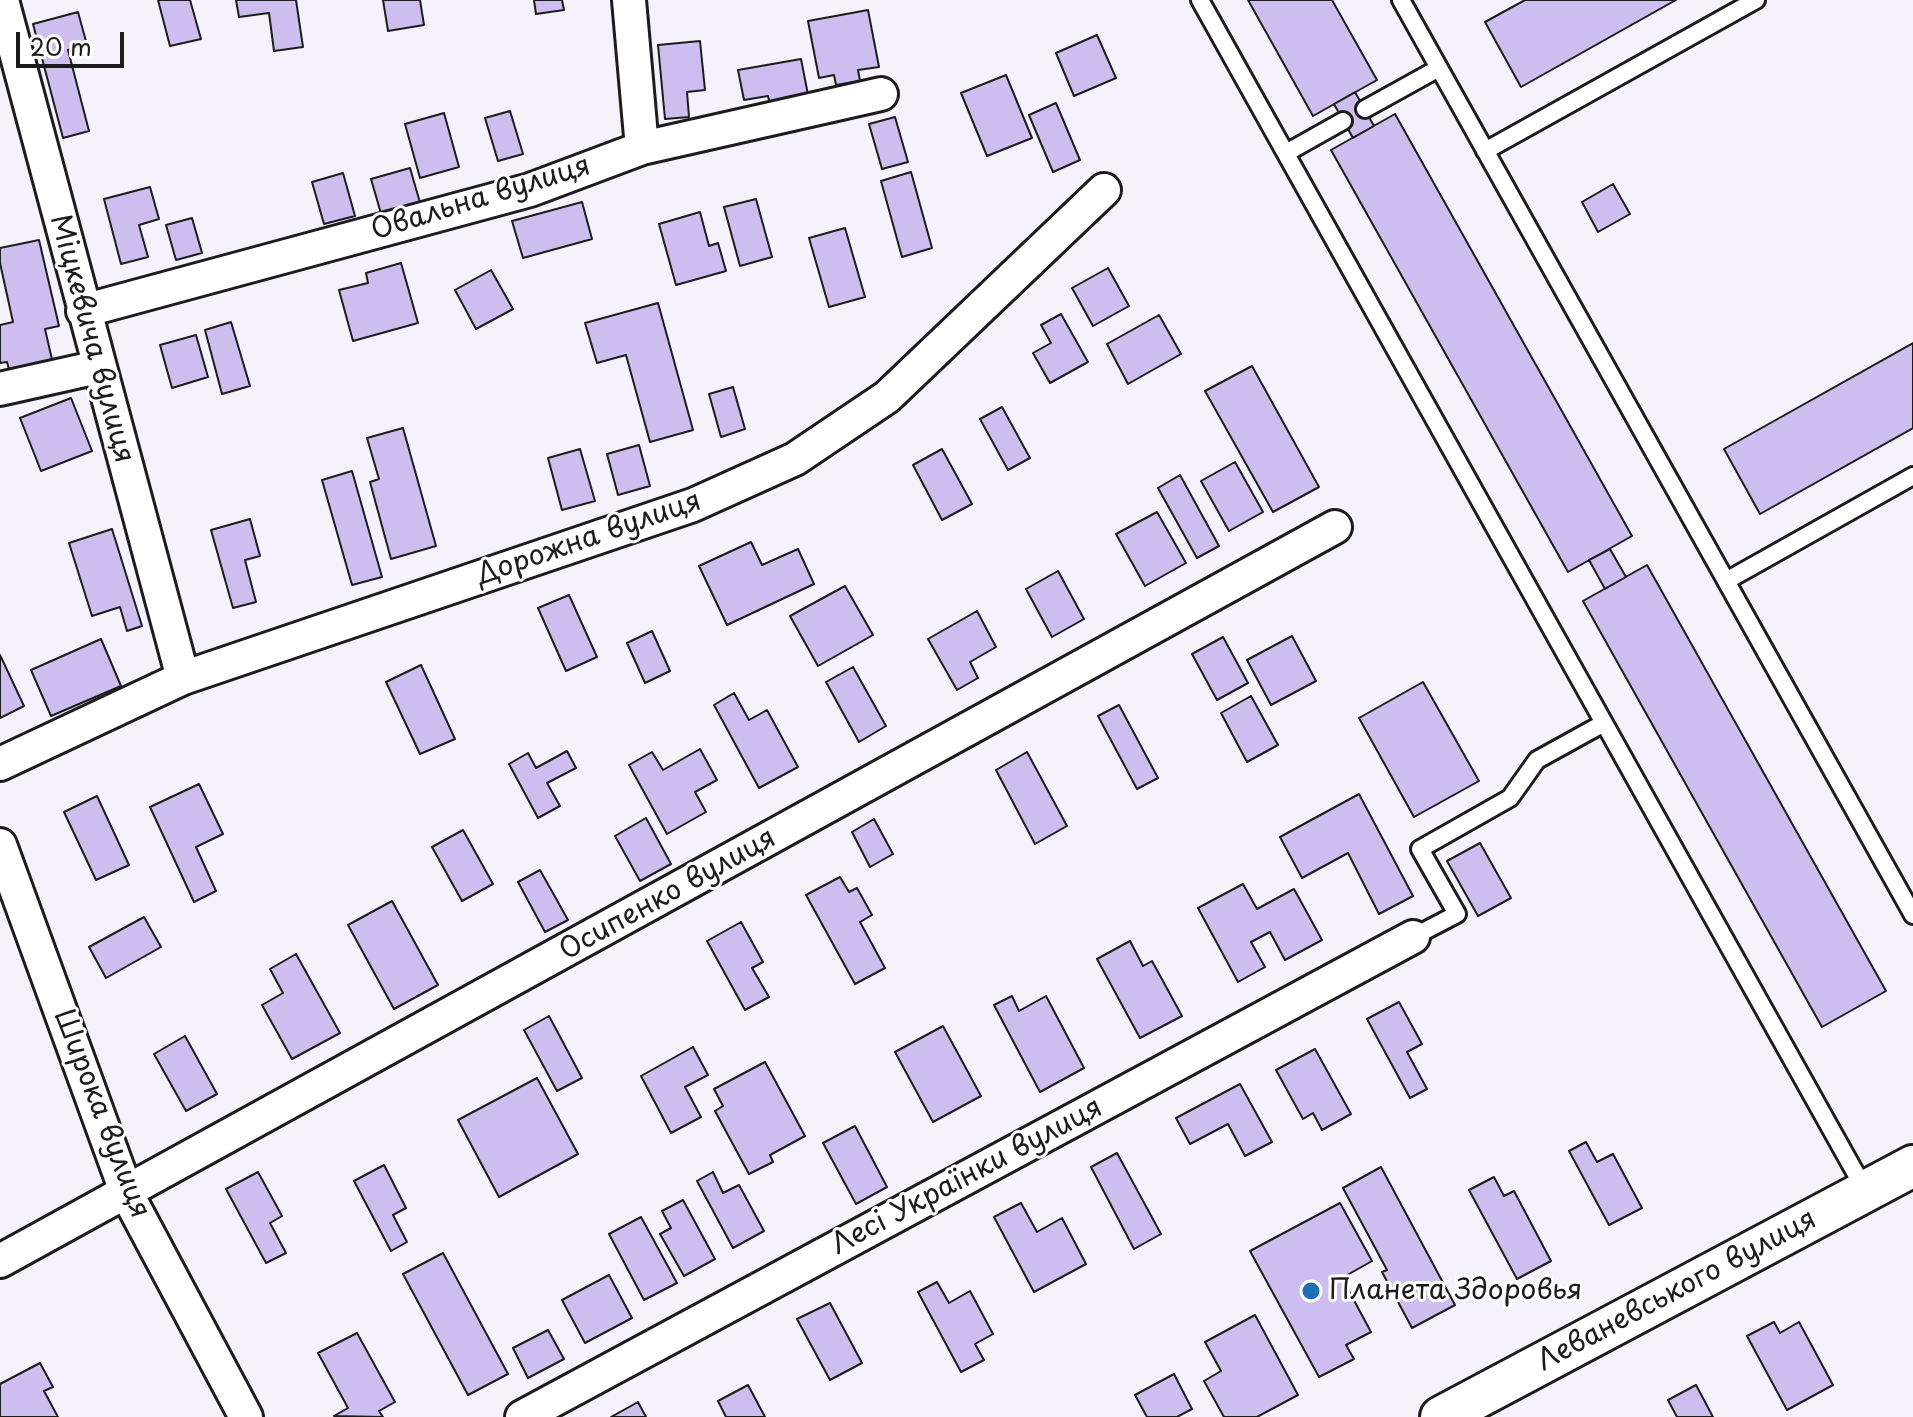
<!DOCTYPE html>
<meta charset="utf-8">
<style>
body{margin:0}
#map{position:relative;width:1913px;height:1417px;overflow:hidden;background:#f5f2fc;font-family:"Playpen Sans",sans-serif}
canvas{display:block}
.scale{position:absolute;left:16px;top:32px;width:108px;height:36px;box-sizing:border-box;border:4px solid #1c1c1c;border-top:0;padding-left:10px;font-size:24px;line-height:28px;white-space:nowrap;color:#1c1c1c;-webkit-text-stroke:6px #fff;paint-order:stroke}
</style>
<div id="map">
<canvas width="1913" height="1417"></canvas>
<div class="scale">20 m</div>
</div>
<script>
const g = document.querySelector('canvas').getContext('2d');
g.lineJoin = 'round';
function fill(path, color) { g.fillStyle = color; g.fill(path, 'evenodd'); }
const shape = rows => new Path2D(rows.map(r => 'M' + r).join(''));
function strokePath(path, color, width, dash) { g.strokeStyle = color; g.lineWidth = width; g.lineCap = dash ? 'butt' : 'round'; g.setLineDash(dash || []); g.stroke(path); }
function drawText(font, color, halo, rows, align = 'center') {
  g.font = font + ' "Playpen Sans",sans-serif'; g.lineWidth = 6; g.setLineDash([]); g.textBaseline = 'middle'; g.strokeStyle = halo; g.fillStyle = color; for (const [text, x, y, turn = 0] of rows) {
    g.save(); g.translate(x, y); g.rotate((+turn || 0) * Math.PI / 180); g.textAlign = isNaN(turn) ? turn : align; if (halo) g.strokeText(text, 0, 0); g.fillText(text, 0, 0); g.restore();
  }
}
const building = shape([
 [158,0,190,0,201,39,170,46,158,0],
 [236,0,296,0,303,47,274,51,269,13,239,17,236,0],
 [383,0,420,0,424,25,388,31,383,0],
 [534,0,562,0,564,10,536,14,534,0],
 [1248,0,1332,0,1377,80,1313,116,1248,0],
 [1525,0,1676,0,1521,87,1485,22,1525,0],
 [868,10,879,67,858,70,860,81,836,85,834,75,819,78,808,21,868,10],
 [78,12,87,45,68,50,89,131,63,138,33,24,78,12],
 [1097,35,1116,78,1074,96,1056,53,1097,35],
 [700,41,705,90,687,92,689,117,665,119,658,45,700,41],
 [801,59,811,110,773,117,768,96,744,100,738,70,801,59],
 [1006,75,1032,138,987,156,961,93,1006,75],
 [1355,92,1374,126,1353,138,1334,104,1355,92],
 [1056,103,1080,160,1053,172,1029,115,1056,103],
 [510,111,523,154,498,161,485,118,510,111],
 [444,113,459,167,420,178,405,124,444,113],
 [1395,114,1632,536,1568,572,1331,150,1395,114],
 [895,117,908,162,882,169,869,124,895,117],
 [410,168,421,206,382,217,371,179,410,168],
 [911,172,932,248,902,257,881,181,911,172],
 [343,173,355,216,324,224,312,182,343,173],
 [1613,184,1630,214,1598,232,1582,202,1613,184],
 [150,187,159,219,139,225,148,257,121,264,104,199,150,187],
 [756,199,772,257,740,266,724,207,756,199],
 [582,202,592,239,523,258,512,221,582,202],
 [700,212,709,246,718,243,726,271,676,285,659,224,700,212],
 [192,218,202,253,176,260,166,225,192,218],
 [845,228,865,297,829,307,809,238,845,228],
 [39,240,59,326,45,329,53,364,10,373,7,362,0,363,0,325,13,322,0,263,0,248,39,240],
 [401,263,418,323,353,341,339,290,368,283,366,273,401,263],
 [1108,268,1129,306,1093,326,1072,288,1108,268],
 [491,270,513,309,476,329,455,290,491,270],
 [658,303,693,430,650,442,626,355,597,363,585,323,658,303],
 [1061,314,1088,362,1050,383,1033,353,1051,343,1041,325,1061,314],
 [1159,315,1181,354,1128,384,1107,344,1159,315],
 [231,322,250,386,222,394,205,330,231,322],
 [196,335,208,377,172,388,160,345,196,335],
 [1913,343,1913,428,1760,514,1724,449,1913,343],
 [1252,366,1319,487,1273,512,1205,391,1252,366],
 [733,387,745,429,721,437,709,394,733,387],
 [71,398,92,451,41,471,20,418,71,398],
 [1002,407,1030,458,1008,470,980,419,1002,407],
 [403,428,436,546,391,559,370,482,379,479,367,438,403,428],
 [639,445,650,486,618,495,607,454,639,445],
 [580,449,595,501,562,510,548,458,580,449],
 [942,449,972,504,942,520,913,465,942,449],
 [1235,462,1263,512,1229,531,1201,481,1235,462],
 [352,471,382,577,352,585,322,480,352,471],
 [1180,475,1219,546,1197,558,1158,488,1180,475],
 [1157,512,1186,563,1145,586,1116,534,1157,512],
 [250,519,260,556,245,560,256,602,233,608,211,530,250,519],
 [112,529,142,626,127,631,120,607,92,616,69,543,112,529],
 [751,542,762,565,798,549,814,584,727,625,699,566,751,542],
 [1610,549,1626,577,1605,589,1589,560,1610,549],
 [1647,565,1886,991,1822,1027,1583,601,1647,565],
 [1058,571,1084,619,1052,637,1026,589,1058,571],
 [845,586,873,635,818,666,790,616,845,586],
 [569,595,597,657,566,671,538,608,569,595],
 [977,611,996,647,970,662,978,678,957,690,928,639,977,611],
 [652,631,670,671,645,683,627,643,652,631],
 [1292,636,1316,681,1271,705,1247,660,1292,636],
 [1223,637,1248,683,1217,700,1192,654,1223,637],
 [101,639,121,686,51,716,31,670,101,639],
 [0,655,24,706,0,718,0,655],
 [421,665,455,739,420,754,386,682,421,665],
 [853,667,886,726,859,742,826,682,853,667],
 [1423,682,1479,781,1414,817,1359,718,1423,682],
 [734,693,749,720,767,710,798,767,759,788,714,705,734,693],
 [1251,696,1278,745,1247,762,1221,713,1251,696],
 [1119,705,1158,778,1137,789,1098,716,1119,705],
 [700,749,717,780,695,792,706,812,667,834,629,765,652,752,663,770,700,749],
 [567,751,576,768,547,783,560,806,538,818,509,764,528,753,536,768,567,751],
 [1027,752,1067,826,1035,844,996,770,1027,752],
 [199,784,223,834,196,847,216,891,194,902,150,807,199,784],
 [1359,794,1413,896,1379,914,1348,853,1302,878,1280,837,1359,794],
 [97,796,129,865,96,880,64,812,97,796],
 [646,818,671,864,640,881,615,836,646,818],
 [874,819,893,854,870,867,852,832,874,819],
 [463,830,493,884,462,901,432,847,463,830],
 [1480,843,1511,898,1478,916,1447,861,1480,843],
 [540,870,568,920,545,932,518,882,540,870],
 [840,877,849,892,857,888,872,915,860,922,885,968,855,984,806,895,840,877],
 [1243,884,1257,909,1294,889,1322,940,1285,960,1270,932,1251,942,1265,967,1238,982,1198,908,1243,884],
 [392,901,438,985,394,1009,348,925,392,901],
 [144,917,161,947,106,978,89,947,144,917],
 [741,922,763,962,752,968,769,997,745,1010,707,941,741,922],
 [1130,941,1143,966,1152,961,1182,1016,1140,1038,1097,959,1130,941],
 [296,954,340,1033,292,1059,262,1005,283,993,270,969,296,954],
 [1012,996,1019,1011,1046,996,1084,1068,1040,1092,994,1005,1012,996],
 [1399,1002,1422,1044,1407,1052,1427,1089,1410,1098,1367,1019,1399,1002],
 [549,1016,582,1078,557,1091,524,1030,549,1016],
 [943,1026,981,1096,933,1122,895,1052,943,1026],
 [185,1036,217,1094,186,1111,154,1054,185,1036],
 [693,1047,708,1075,685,1087,701,1117,671,1133,641,1076,693,1047],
 [1315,1049,1351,1114,1322,1130,1313,1113,1303,1119,1276,1070,1315,1049],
 [765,1062,805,1136,770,1155,773,1162,749,1174,715,1111,723,1106,714,1089,765,1062],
 [537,1078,578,1154,499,1197,458,1120,537,1078],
 [1240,1084,1272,1142,1245,1156,1228,1124,1190,1144,1176,1118,1240,1084],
 [855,1126,887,1187,856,1204,823,1143,855,1126],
 [1586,1142,1597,1162,1613,1154,1642,1208,1609,1225,1569,1151,1586,1142],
 [1117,1153,1161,1234,1134,1249,1091,1167,1117,1153],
 [384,1165,406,1208,393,1215,407,1242,391,1251,354,1181,384,1165],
 [1381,1167,1455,1305,1412,1328,1382,1272,1387,1270,1343,1188,1381,1167],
 [258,1172,282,1216,270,1223,286,1253,266,1263,226,1189,258,1172],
 [713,1172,723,1193,739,1185,764,1231,733,1248,697,1181,713,1172],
 [1494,1177,1504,1196,1514,1191,1551,1261,1517,1279,1469,1190,1494,1177],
 [683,1200,715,1259,684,1276,660,1234,671,1228,662,1211,683,1200],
 [1021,1203,1037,1232,1062,1218,1086,1264,1034,1292,994,1217,1021,1203],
 [1340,1203,1372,1261,1342,1278,1371,1332,1346,1345,1354,1359,1319,1377,1250,1251,1340,1203],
 [641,1217,677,1283,644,1300,609,1234,641,1217],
 [443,1253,508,1374,468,1395,403,1274,443,1253],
 [609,1275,632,1318,585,1343,562,1300,609,1275],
 [937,1282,949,1303,970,1291,993,1334,975,1344,984,1360,961,1372,918,1292,937,1282],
 [830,1303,862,1363,830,1380,797,1319,830,1303],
 [1255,1315,1298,1395,1257,1417,1224,1417,1204,1381,1221,1371,1205,1342,1255,1315],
 [1774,1322,1780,1333,1799,1322,1833,1385,1787,1410,1747,1336,1774,1322],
 [548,1330,564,1359,528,1378,513,1348,548,1330],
 [357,1333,395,1402,379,1411,383,1417,334,1416,348,1408,318,1353,357,1333],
 [40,1363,53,1387,44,1391,58,1417,0,1417,0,1384,40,1363],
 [1174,1374,1192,1409,1177,1417,1147,1417,1135,1395,1174,1374],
 [748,1385,765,1417,726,1417,718,1401,748,1385],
 [1696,1385,1713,1417,1677,1417,1668,1400,1696,1385],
 [638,1402,646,1417,611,1417,638,1402]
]);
fill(building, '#cebef0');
strokePath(building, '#1c1c1c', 2);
const service = shape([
 [1200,0,1865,1190],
 [1401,0,1913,915],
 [1365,109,1439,68],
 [1485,151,1756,0],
 [1286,153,1343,121],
 [1726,581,1913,476],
 [1413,937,1457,914,1420,849,1510,798,1537,760,1604,723]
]);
const minor = shape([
 [2,0,183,678],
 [629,0,642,148],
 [83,311,530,190,642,148,881,94],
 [0,389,98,367],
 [0,764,183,678,693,505,795,459,887,397,1104,190],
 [0,845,127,1194,246,1417],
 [0,1261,1335,527],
 [522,1417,1413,937]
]);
const tertiary = shape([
 [1441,1417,1913,1166]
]);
strokePath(service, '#1c1c1c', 22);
strokePath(minor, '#1c1c1c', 38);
strokePath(tertiary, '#1c1c1c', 46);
strokePath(service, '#fff', 16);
strokePath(minor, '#fff', 32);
strokePath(tertiary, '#fff', 40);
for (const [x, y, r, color] of [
 [1311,1291,10,"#1f6fb2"]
]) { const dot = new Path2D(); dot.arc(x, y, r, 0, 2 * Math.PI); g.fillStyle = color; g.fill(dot); strokePath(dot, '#fff', 3); }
drawText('28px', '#1c1c1c', '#fff', [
 ["Овальна вулиця",481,199,-17],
 ["Міцкевича вулиця",91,339,75],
 ["Дорожна вулиця",589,539,-19],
 ["Осипенко вулиця",668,895,-29],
 ["Широка вулиця",101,1114,69],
 ["Лесі Українки вулиця",967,1177,-28],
 ["Леваневського вулиця",1677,1291,-28]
]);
drawText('28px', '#1c1c1c', '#fff', [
 ["Планета Здоровья",1329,1291]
], 'left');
</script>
